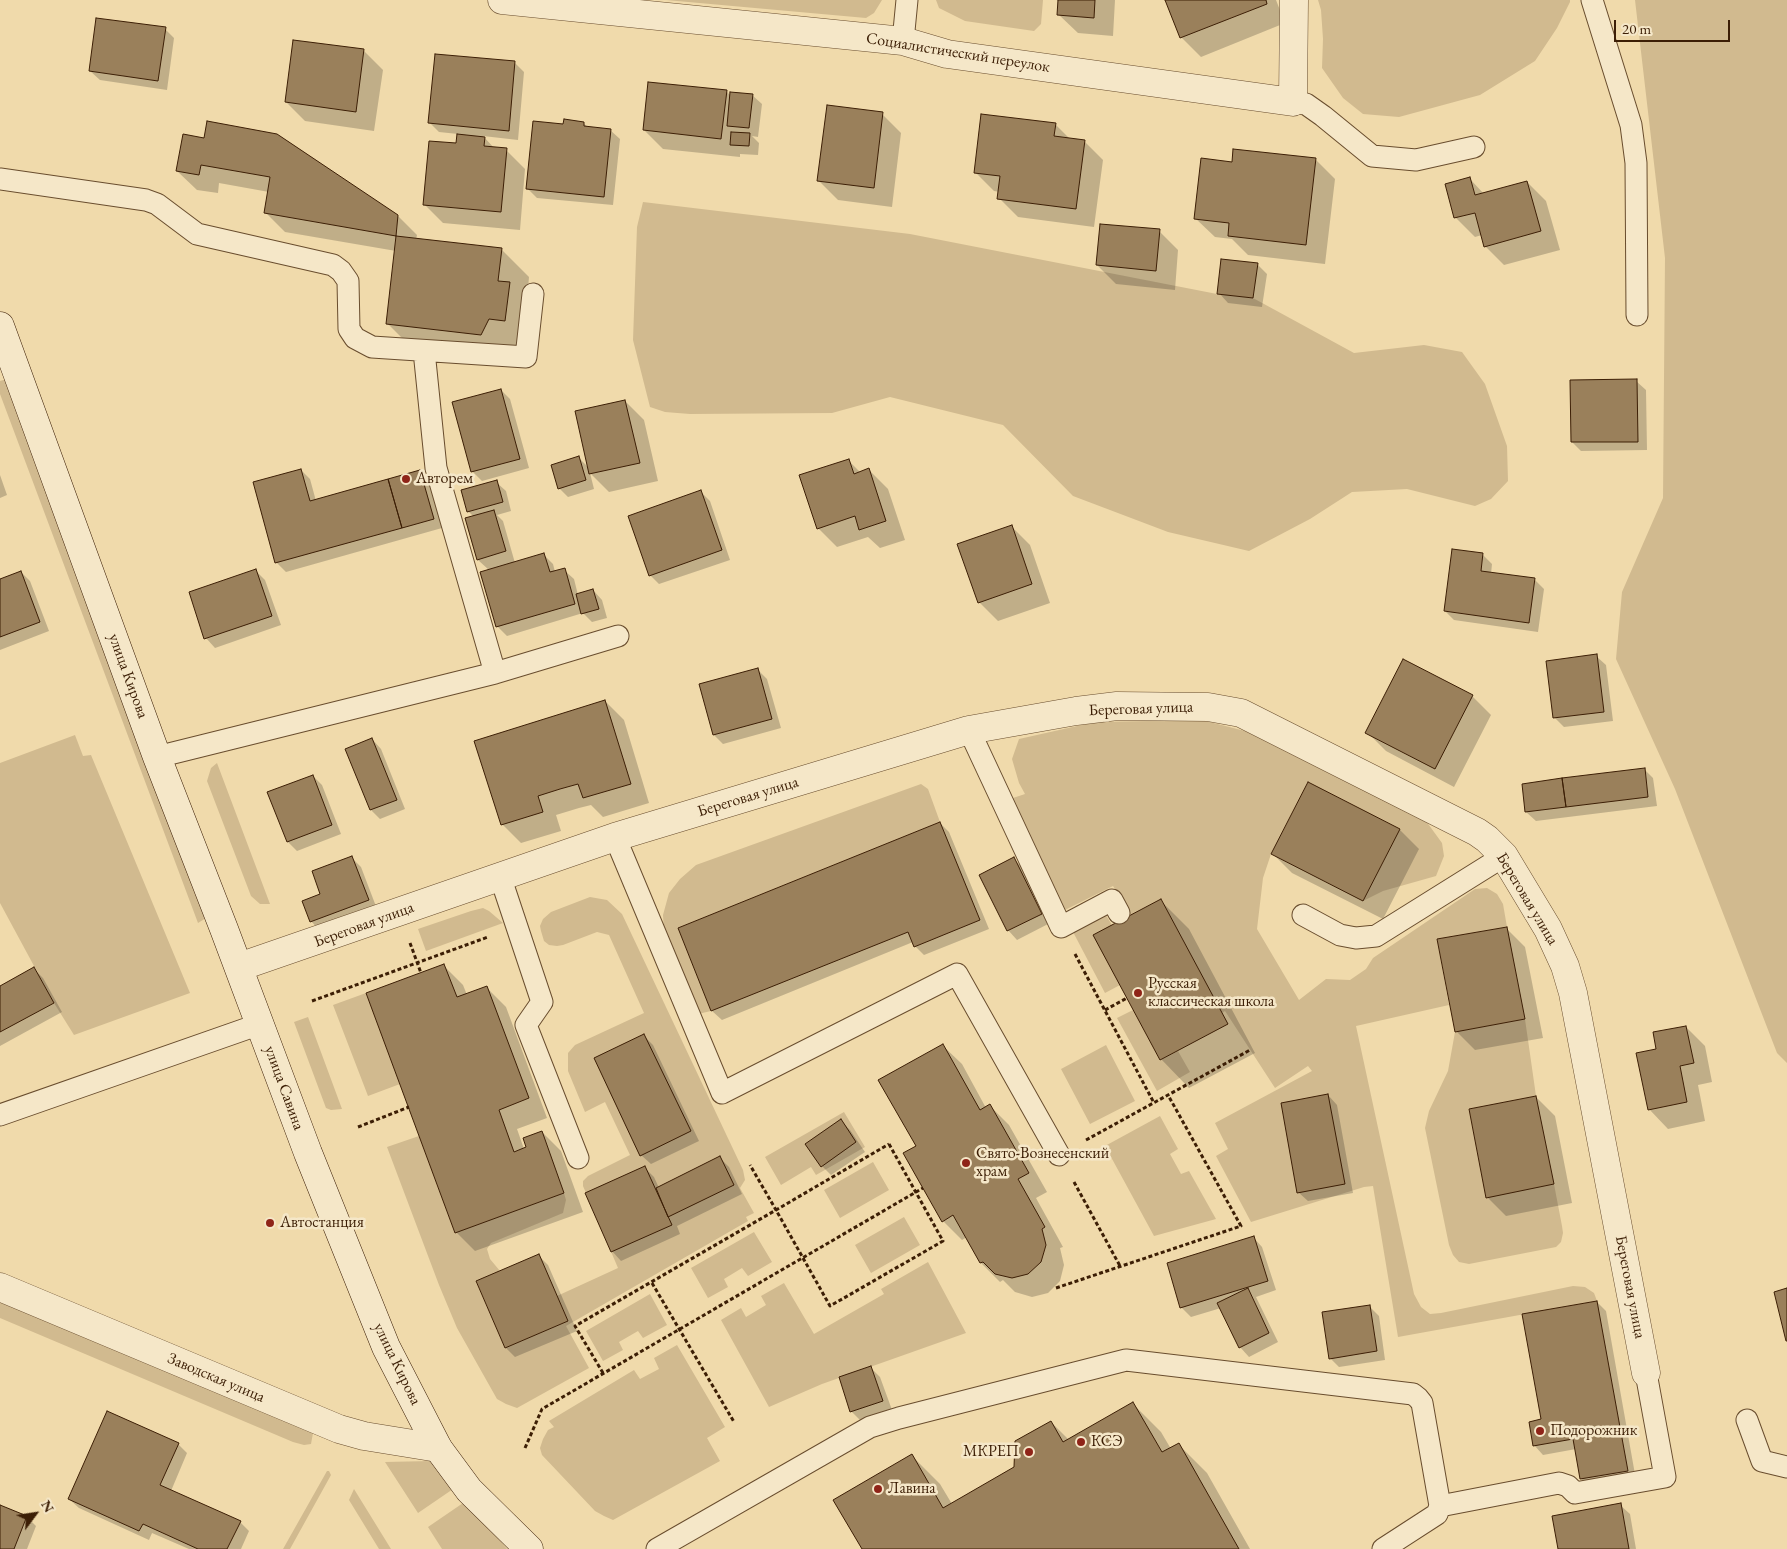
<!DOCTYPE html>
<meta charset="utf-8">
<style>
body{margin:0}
#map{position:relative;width:1787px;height:1549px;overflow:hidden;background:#f0daab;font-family:"EB Garamond",serif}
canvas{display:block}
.north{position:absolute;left:10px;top:1489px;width:50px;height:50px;-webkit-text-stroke:4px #f5e7c8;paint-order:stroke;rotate:59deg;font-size:14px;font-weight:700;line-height:20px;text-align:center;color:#3c1e05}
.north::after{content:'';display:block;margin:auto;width:18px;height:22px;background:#3c1e05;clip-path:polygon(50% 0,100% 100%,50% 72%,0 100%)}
.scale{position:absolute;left:1614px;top:20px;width:116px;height:22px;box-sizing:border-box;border:2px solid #3c1e05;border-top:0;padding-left:6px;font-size:15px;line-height:18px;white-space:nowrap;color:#3c1e05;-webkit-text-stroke:4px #f5e7c8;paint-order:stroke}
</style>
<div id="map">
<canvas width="1787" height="1549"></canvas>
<div class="north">N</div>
<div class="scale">20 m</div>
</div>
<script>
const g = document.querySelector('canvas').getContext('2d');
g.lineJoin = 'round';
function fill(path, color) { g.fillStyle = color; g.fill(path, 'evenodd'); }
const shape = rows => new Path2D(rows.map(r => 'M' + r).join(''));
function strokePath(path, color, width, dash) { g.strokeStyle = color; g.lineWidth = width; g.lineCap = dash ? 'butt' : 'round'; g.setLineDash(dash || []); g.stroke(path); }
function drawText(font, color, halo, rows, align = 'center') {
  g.font = font + ' "EB Garamond",serif'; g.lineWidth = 5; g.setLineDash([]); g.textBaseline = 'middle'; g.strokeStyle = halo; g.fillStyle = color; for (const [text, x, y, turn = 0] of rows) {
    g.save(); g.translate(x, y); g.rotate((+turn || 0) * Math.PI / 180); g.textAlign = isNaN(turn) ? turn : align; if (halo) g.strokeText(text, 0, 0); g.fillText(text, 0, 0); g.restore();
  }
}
fill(shape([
 [666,0,882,0,874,13,866,18],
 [936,0,1043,0,1041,24,1034,31,965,21,939,8],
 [1318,0,1570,0,1570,2,1557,28,1535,61,1480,95,1399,117,1363,114,1343,98,1322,68,1323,39,1321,10],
 [1635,0,1787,0,1787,1063,1777,1053,1675,789,1616,659,1622,592,1663,498,1665,258],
 [643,202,910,234,1217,294,1253,298,1354,353,1424,345,1462,352,1485,384,1507,446,1508,481,1491,499,1475,506,1407,489,1352,492,1310,519,1249,551,1168,532,1073,496,1003,425,890,397,832,413,690,414,665,412,650,407,633,340,637,227],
 [7,379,206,918,198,923,0,394,0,381],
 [1202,720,1245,731,1426,821,1442,843,1444,856,1436,876,1383,891,1363,901,1400,829,1308,782,1271,854,1263,878,1257,929,1299,1000,1326,979,1350,980,1366,969,1373,958,1475,889,1487,888,1497,894,1503,904,1507,927,1437,939,1449,1005,1356,1026,1414,1294,1421,1307,1430,1314,1441,1313,1573,1286,1585,1287,1594,1293,1597,1301,1398,1337,1373,1186,1364,1187,1251,1222,1216,1156,1228,1149,1215,1123,1312,1071,1308,1066,1275,1088,1225,1011,1222,1013,1161,899,1131,915,1113,886,1063,911,1010,799,1025,794,1019,783,1012,759,1019,739,1095,722],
 [75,735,83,756,91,755,190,993,74,1035,54,1003,0,903,0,763],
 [217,763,270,904,260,904,251,896,207,781,211,768],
 [921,784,928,789,940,822,678,928,711,1011,698,1014,664,932,663,915,669,893,680,879,696,865],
 [590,897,607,900,622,914,743,1170,745,1180,740,1188,754,1213,746,1217,748,1221,566,1326,589,1368,517,1408,506,1404,497,1399,457,1328,439,1285,387,1147,419,1136,455,1233,564,1193,566,1200,563,1213,491,1243,487,1249,490,1259,500,1271,476,1282,505,1348,568,1321,557,1296,618,1268,583,1186,583,1181,588,1176,630,1155,605,1102,585,1112,568,1071,568,1053,575,1045,644,1013,609,935,597,932,563,945,557,946,549,945,544,941,541,931,540,926,543,919,551,912],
 [483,908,489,911,503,923,426,951,418,929,471,911],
 [1104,912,1112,925,1120,985,1105,993,1072,930],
 [366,993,400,1084,368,1096,333,1005],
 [1133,1010,1160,1060,1178,1051,1190,1072,1157,1091,1117,1018],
 [308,1017,342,1109,331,1110,326,1108,294,1022],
 [1525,1019,1536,1096,1469,1109,1486,1197,1554,1184,1562,1226,1563,1233,1561,1242,1556,1247,1469,1264,1459,1262,1453,1255,1449,1245,1425,1128,1429,1111,1448,1071,1455,1032],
 [1106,1045,1135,1101,1090,1124,1061,1069],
 [844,1112,865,1147,816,1175,811,1167,781,1185,765,1157],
 [1160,1116,1178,1149,1170,1154,1181,1174,1189,1171,1216,1219,1154,1236,1105,1146],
 [873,1162,889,1190,840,1218,824,1190],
 [904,1217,920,1245,871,1273,855,1245],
 [754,1232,772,1262,748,1276,742,1268,724,1279,728,1287,708,1298,691,1268],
 [928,1262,966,1333,822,1384,769,1407,721,1320,741,1308,746,1317,766,1305,761,1296,784,1283,814,1334,884,1294,881,1289],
 [650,1294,667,1325,643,1338,638,1331,619,1342,623,1350,603,1361,586,1331],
 [0,1298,313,1433,311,1444,304,1445,293,1442,0,1318],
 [677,1345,725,1427,707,1438,720,1461,613,1520,604,1516,595,1511,542,1455,540,1448,543,1439,548,1430,554,1427,549,1421,634,1370,640,1379,659,1369,654,1358],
 [431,1461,456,1487,418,1513,385,1462],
 [327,1471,329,1471,331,1475,290,1549,283,1549],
 [354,1489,391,1549,379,1549,349,1500],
 [466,1501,507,1549,442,1549,428,1527]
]), '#d1ba8f');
fill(shape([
 [1060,0,1115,0,1113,36,1078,33,1058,14],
 [1166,0,1276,0,1285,23,1201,57,1182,38],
 [165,29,174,38,167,90,100,80,90,71],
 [364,51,383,70,374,131,305,121,286,102],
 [515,63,524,72,518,140,483,136,495,149,506,150,525,169,520,230,443,223,424,204,457,145,458,134,439,132,430,123],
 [726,91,731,96,752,95,762,104,758,137,752,136,759,143,758,155,740,154,740,157,663,149,644,130],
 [882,114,901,133,892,207,838,200,819,181],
 [583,123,589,128,610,130,620,139,613,205,537,198,528,189,565,125],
 [1055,124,1070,139,1084,141,1103,160,1094,227,1018,217,999,198,1000,192,994,191,975,172],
 [184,136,398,216,417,235,416,240,501,249,529,277,527,300,533,348,416,352,388,324,396,251,285,232,266,213,269,192,219,183,218,193,197,190,177,171],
 [1316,160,1335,179,1325,264,1248,255,1232,239,1215,237,1195,218,1233,163],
 [1470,179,1484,194,1527,182,1546,201,1560,250,1504,265,1485,246,1482,235,1475,237,1456,218,1447,185],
 [1159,231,1178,250,1175,290,1116,284,1097,265],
 [1257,264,1267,274,1262,307,1228,303,1219,293],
 [1636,381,1646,390,1647,450,1581,451,1572,442],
 [501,390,510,399,529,468,482,481,472,471],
 [625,401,644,420,658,481,609,492,590,473,594,489,568,497,559,488,579,458,589,468],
 [848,460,861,473,869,470,888,489,905,540,880,548,868,537,837,547,818,528],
 [301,470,310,479,316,501,420,472,429,481,442,528,286,572,276,562],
 [0,475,7,495,0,498],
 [496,482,506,491,511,511,497,515,503,521,515,563,544,555,553,564,555,572,564,570,574,579,578,595,593,590,602,600,607,618,592,622,583,613,507,636,497,626,489,570,478,560,474,517,468,511],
 [701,492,710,501,730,560,659,584,650,575],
 [1011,526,1030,545,1050,603,998,621,979,602],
 [1483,555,1492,564,1491,574,1534,579,1544,589,1538,632,1454,620,1445,611],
 [256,571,265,580,281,625,215,648,206,638,191,593],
 [21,572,30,581,49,631,0,650,0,580],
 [1596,656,1606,665,1613,721,1564,727,1554,717],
 [757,669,767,679,781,728,723,744,714,735],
 [1472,696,1491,715,1454,787,1386,751,1367,732],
 [605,701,624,720,649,803,603,817,591,805,579,808,556,815,561,831,521,843,502,824],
 [372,739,381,749,405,809,380,819,371,810],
 [1644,769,1653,778,1657,806,1536,821,1526,812,1523,785],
 [313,776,322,785,341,834,297,851,288,842,269,793],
 [1308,784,1400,830,1419,849,1383,919,1292,873,1273,854],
 [940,823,949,832,989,929,924,955,915,946,913,942,722,1020,712,1011,679,929],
 [352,858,361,867,377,909,320,931,311,921,322,894],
 [1014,859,1023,868,1050,923,1017,940,1008,930],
 [1161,901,1189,929,1255,1053,1189,1088,1161,1059],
 [1506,928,1525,947,1543,1038,1475,1050,1456,1031],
 [444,966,463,985,467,995,487,988,506,1007,547,1118,517,1129,524,1149,542,1132,561,1151,583,1212,475,1251,456,1232],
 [34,969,43,978,62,1012,0,1046,0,987],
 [1686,1027,1705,1046,1712,1082,1698,1085,1705,1121,1668,1129,1649,1109,1658,1049],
 [643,1035,653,1045,699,1141,651,1164,641,1155],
 [942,1045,962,1064,986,1108,990,1106,1009,1125,1047,1192,1036,1198,1063,1247,1060,1248,1064,1265,1060,1281,1048,1293,1032,1297,1015,1292,1003,1280,1000,1282,981,1263,967,1237,962,1240,943,1221,917,1147],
 [1328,1095,1337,1105,1353,1193,1308,1201,1298,1192],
 [1536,1097,1555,1116,1572,1203,1506,1216,1487,1197],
 [841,1121,850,1130,865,1152,831,1175,822,1166],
 [720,1158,729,1167,742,1194,677,1226,680,1234,621,1261,612,1251,645,1168,654,1177,659,1188],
 [1253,1237,1262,1247,1276,1290,1256,1297,1278,1342,1249,1357,1240,1347,1221,1308,1191,1317,1182,1308,1168,1264],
 [539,1256,548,1265,577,1331,515,1357,506,1348,478,1282],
 [1597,1302,1606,1311,1636,1480,1590,1488,1581,1479,1576,1449,1543,1455,1534,1445,1542,1420],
 [1369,1306,1379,1316,1385,1360,1339,1367,1330,1358],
 [871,1368,880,1377,892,1410,860,1420,851,1411],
 [1133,1404,1161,1432,1171,1449,1178,1444,1207,1473,1250,1549,864,1549,912,1456,940,1484,952,1504,1016,1467,1051,1422,1069,1440],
 [178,1444,187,1453,171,1491,240,1522,249,1531,241,1549,189,1549,152,1533,149,1540,79,1508,69,1499],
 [1620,1505,1630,1514,1636,1549,1559,1549],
 [0,1507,27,1517,36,1526,27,1549,0,1549]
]), '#0003');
const building = shape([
 [1058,0,1095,0,1094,18,1057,15,1058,0],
 [1165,0,1266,0,1267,4,1180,38,1165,0],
 [96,18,166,27,158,81,89,71,96,18],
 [293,40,364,49,356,112,285,102,293,40],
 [435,54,515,61,509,131,428,123,435,54],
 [648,82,727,90,721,139,643,130,648,82],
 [730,92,753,94,749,128,727,126,730,92],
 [827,105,883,112,874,188,817,181,827,105],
 [981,114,1056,123,1054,136,1085,140,1076,209,997,199,1000,176,974,173,981,114],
 [564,119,584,122,584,126,611,129,604,197,526,189,533,121,563,124,564,119],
 [207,121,277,134,398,215,396,236,264,213,270,177,201,165,199,175,176,171,183,134,204,138,207,121],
 [731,132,750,133,749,146,730,145,731,132],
 [457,134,485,137,484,146,507,148,501,212,423,205,429,141,456,143,457,134],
 [1233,149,1316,158,1306,245,1228,236,1229,223,1194,219,1201,158,1232,162,1233,149],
 [1470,177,1475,195,1527,181,1541,231,1484,247,1475,213,1454,218,1445,184,1470,177],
 [1100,224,1160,229,1156,271,1096,265,1100,224],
 [396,236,502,248,498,281,510,282,505,321,489,319,481,335,386,324,396,236],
 [1221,259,1258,263,1253,298,1217,294,1221,259],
 [1637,379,1638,442,1571,442,1570,380,1637,379],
 [501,389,520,459,471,472,452,402,501,389],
 [625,400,640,463,589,474,575,411,625,400],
 [579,456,586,480,558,489,551,465,579,456],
 [849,459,854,474,869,468,886,521,859,530,855,516,817,529,799,475,849,459],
 [301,469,310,501,388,479,402,528,275,563,253,482,301,469],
 [420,470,434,519,402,528,388,479,420,470],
 [497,480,503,502,467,512,461,490,497,480],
 [701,490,722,550,649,576,628,516,701,490],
 [494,510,506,551,477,560,465,518,494,510],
 [1012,525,1032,584,978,603,957,544,1012,525],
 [1452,549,1483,553,1481,571,1535,578,1529,623,1444,611,1452,549],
 [544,553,550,572,565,568,575,604,496,627,480,572,544,553],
 [256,569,272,616,204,639,189,592,256,569],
 [21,571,40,622,0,637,0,579,21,571],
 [593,589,599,609,581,614,576,594,593,589],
 [1597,654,1604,712,1553,718,1546,661,1597,654],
 [1403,659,1473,695,1435,769,1365,733,1403,659],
 [758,668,772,719,713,735,699,684,758,668],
 [605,700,631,784,583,798,578,784,560,789,538,796,543,812,501,825,474,741,605,700],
 [372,738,397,800,370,810,345,749,372,738],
 [1645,768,1648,797,1566,807,1562,778,1645,768],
 [313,775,332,825,287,842,267,792,313,775],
 [1562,778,1566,807,1525,812,1522,784,1562,778],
 [1308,782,1400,829,1363,901,1271,854,1308,782],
 [940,822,980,920,914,947,908,932,711,1011,678,928,940,822],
 [352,856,369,900,310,922,302,901,320,894,312,871,352,856],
 [1014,857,1042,914,1007,931,979,875,1014,857],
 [1161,899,1228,1024,1160,1060,1093,935,1161,899],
 [1507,927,1525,1019,1455,1032,1437,939,1507,927],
 [444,964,457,997,487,986,529,1098,499,1110,514,1152,526,1147,523,1138,542,1131,564,1193,455,1233,366,993,444,964],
 [34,967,54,1003,0,1032,0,986,34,967],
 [1686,1026,1694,1063,1680,1066,1687,1102,1648,1110,1636,1053,1656,1049,1653,1032,1686,1026],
 [644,1034,691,1131,640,1156,594,1058,644,1034],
 [943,1044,980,1110,990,1104,1029,1173,1018,1179,1045,1227,1042,1229,1046,1245,1041,1262,1028,1274,1012,1278,995,1274,983,1262,980,1263,953,1215,942,1222,903,1153,916,1146,878,1080,943,1044],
 [1328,1094,1345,1184,1297,1193,1281,1103,1328,1094],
 [1536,1096,1554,1184,1486,1198,1469,1109,1536,1096],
 [841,1119,856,1142,821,1167,805,1144,841,1119],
 [720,1156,734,1185,668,1217,656,1188,720,1156],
 [645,1166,672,1225,611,1252,585,1193,645,1166],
 [1254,1236,1268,1281,1180,1308,1167,1263,1254,1236],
 [539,1254,568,1321,505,1348,476,1281,539,1254],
 [1248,1288,1269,1333,1239,1348,1217,1303,1248,1288],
 [1787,1288,1787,1341,1786,1341,1774,1292,1787,1288],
 [1597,1301,1628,1471,1580,1479,1573,1439,1533,1446,1529,1422,1541,1419,1522,1314,1597,1301],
 [1370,1305,1377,1351,1329,1359,1322,1312,1370,1305],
 [871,1366,883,1401,850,1412,839,1377,871,1366],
 [1133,1402,1162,1452,1179,1443,1239,1549,862,1549,833,1500,912,1454,943,1508,1014,1467,1015,1441,1051,1421,1063,1442,1133,1402],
 [107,1411,179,1443,160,1485,241,1521,227,1549,198,1549,143,1524,139,1531,68,1499,107,1411],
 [1621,1503,1629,1549,1558,1549,1552,1516,1621,1503],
 [0,1505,27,1516,14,1549,0,1549,0,1505]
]);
fill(building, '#9a805b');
strokePath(building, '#3c1e05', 1);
const lane = shape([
 [1592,0,1631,125,1636,163,1637,315],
 [903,41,907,0],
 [1293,102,1306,104,1323,116,1372,156,1416,160,1474,147],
 [0,179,146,200,157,204,197,234,333,265,341,271,348,281,349,329,355,338,372,347,526,357,533,294],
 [424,351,436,468,495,673],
 [969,730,1061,927,1112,900,1119,913],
 [157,757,495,673,618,636],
 [615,837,722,1093,957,974,1059,1155],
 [500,876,542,1002,526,1025,578,1158],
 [1303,915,1340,935,1356,938,1376,936,1504,856],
 [0,1115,260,1024],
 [1747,1420,1762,1461,1787,1467],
 [1440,1506,1559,1483,1568,1486,1575,1493,1665,1477,1646,1373],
 [657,1549,870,1427,899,1418,1126,1360,1413,1394,1418,1398,1422,1403,1440,1506,1437,1514,1383,1549]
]);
const street = shape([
 [502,0,903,41,947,54,1293,102,1294,0],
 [239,967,615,837,969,730,1076,711,1117,706,1208,707,1241,713,1477,832,1487,839,1504,856,1548,929,1565,966,1573,993,1646,1373],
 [0,1287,339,1429,364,1436,438,1448]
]);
const secondary = shape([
 [0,326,157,757,224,929,308,1153,386,1347,438,1448,469,1490,529,1549]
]);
strokePath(lane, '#694d2e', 23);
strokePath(street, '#694d2e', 29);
strokePath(secondary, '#3c1e05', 29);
strokePath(shape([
 [410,943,421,973],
 [1075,954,1154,1103],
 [312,1001,488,937],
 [1105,1010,1127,998],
 [358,1127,409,1107],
 [1086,1140,1250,1050],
 [889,1144,943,1241,830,1306,776,1210,889,1144],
 [1074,1182,1120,1266],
 [652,1283,734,1422],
 [1056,1288,1241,1226,1168,1095],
 [603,1373,575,1326,776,1210,750,1165],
 [525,1448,542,1409,923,1188]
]), '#3c1e05', 3, [4, 2.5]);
strokePath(lane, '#f5e7c8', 21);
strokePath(street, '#f5e7c8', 28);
strokePath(secondary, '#f5e7c8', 28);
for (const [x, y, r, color] of [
 [406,479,5,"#8f2418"],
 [1138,993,5,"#8f2418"],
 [966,1163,5,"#8f2418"],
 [270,1223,5,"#8f2418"],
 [1540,1431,5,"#8f2418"],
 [1081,1442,5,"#8f2418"],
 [1029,1452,5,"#8f2418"],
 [878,1489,5,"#8f2418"]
]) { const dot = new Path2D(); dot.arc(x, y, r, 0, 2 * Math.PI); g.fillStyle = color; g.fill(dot); strokePath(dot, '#f5e7c8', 2); }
drawText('16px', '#3c1e05', '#f5e7c8', [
 ["Социалистический переулок",958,53,9],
 ["улица Кирова",128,676,70],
 ["Береговая улица",1141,709,-2],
 ["Береговая улица",748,797,-17],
 ["Береговая улица",1527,899,59],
 ["Береговая улица",364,925,-20],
 ["улица Савина",284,1088,70],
 ["Береговая улица",1630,1287,79],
 ["улица Кирова",397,1364,64],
 ["Заводская улица",216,1378,23]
]);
drawText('16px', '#3c1e05', '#f5e7c8', [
 ["Авторем",416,479],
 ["Русская",1148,984],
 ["классическая школа",1148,1002],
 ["Свято-Вознесенский",976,1154],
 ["храм",976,1172],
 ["Автостанция",280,1223],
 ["Подорожник",1550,1431],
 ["КСЭ",1091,1442],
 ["МКРЕП",1019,1452,"right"],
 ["Лавина",888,1489]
], 'left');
</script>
